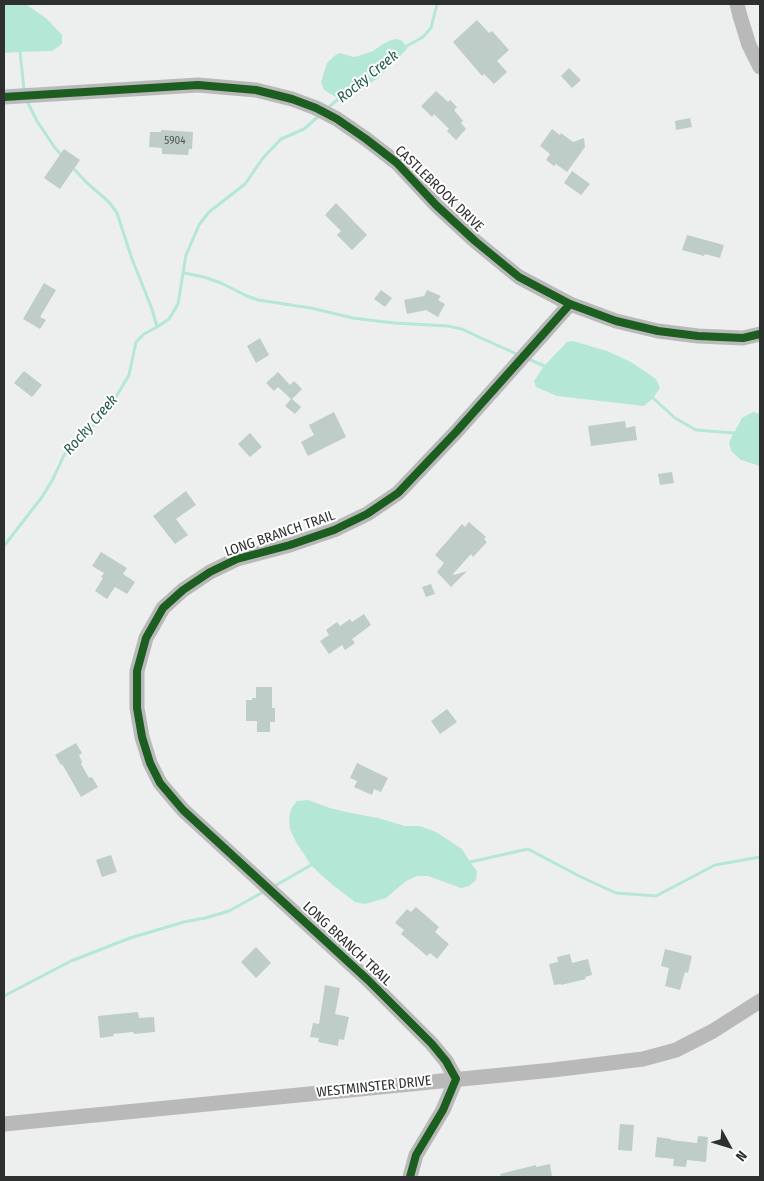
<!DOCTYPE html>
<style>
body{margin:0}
#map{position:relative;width:764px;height:1181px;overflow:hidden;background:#ecefee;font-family:"Fira Sans Condensed",sans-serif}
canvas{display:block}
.frame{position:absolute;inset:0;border:5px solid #2e302f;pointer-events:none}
.north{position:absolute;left:704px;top:1121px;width:50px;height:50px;-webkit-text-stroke:4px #fff;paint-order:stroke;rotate:129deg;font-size:14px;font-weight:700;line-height:20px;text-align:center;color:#2e302f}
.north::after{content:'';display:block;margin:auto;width:18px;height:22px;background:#2e302f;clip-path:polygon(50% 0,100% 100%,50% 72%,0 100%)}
</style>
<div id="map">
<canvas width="764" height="1181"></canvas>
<div class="frame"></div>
<div class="north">N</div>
</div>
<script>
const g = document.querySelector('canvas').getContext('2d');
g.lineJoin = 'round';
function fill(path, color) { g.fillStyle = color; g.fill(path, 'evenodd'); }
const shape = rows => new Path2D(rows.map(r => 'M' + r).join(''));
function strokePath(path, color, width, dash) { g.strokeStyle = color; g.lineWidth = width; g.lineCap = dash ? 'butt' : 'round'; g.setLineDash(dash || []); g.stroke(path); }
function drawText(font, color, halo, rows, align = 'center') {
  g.font = font + ' "Fira Sans Condensed",sans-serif'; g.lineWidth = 4; g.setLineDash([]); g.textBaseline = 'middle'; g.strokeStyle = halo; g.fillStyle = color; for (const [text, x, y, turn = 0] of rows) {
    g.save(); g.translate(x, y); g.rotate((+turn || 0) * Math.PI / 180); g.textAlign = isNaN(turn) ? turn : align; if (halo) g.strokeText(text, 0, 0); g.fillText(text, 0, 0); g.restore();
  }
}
fill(shape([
 [4,4,26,4,47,19,62,35,62,44,52,51,20,52,4,53],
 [397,39,402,41,406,46,407,49,377,79,341,100,324,90,321,82,327,63,334,56,340,53,354,57,358,56,373,51,383,44,391,40],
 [573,341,607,351,631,362,656,379,660,388,653,398,644,406,557,396,536,387,534,381,544,366,567,342],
 [753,412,760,414,760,466,741,460,731,451,729,442,742,418],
 [308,800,330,808,346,812,378,818,405,826,420,826,436,832,462,849,470,862,477,871,476,880,469,886,461,888,428,876,417,876,406,881,386,898,365,904,355,902,334,886,318,872,311,865,296,842,290,829,289,818,291,809,297,801]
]), '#b5e7d6');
strokePath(shape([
 [405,47,423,37,431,28,437,4],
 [18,50,20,52,24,90],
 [26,99,37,121,55,148,63,157],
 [326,109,341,97],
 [72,167,86,182,109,202,117,213,132,259,152,309,157,327],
 [184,273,204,277,221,283,247,296,258,300,311,308,353,318,394,323,448,326,462,329,481,338,519,355],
 [528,359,547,367],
 [649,397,653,398,675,418,696,430,734,433,736,435],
 [4,546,42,497,53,479,64,455,86,434,116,397,129,375,136,342,144,334,157,327,169,319,178,304,186,255,199,225,209,212,245,184,263,158,281,139,304,129,320,115],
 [470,862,528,849,581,877,616,893,656,896,715,865,760,857],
 [273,887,311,865],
 [4,996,71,961,130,938,184,922,205,918,229,911,265,891]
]), '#b5e7d6', 3);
fill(shape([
 [477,20,489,33,492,31,509,50,497,61,507,72,494,84,484,74,482,76,453,42],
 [569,68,581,80,572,88,561,76],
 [436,91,448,102,450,100,457,107,454,110,463,121,461,123,466,129,456,140,447,131,449,129,434,114,432,117,421,106],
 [690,118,692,127,676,130,675,121],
 [552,129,560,135,561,133,573,142,584,138,585,147,567,172,556,164,554,166,546,160,550,154,540,146],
 [161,130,193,132,192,149,189,149,188,155,162,154,162,148,149,147,150,132,161,132],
 [64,149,80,160,60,189,44,178],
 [572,171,590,184,581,195,564,183],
 [336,203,367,235,352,250,337,235,341,231,325,215],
 [687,235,724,245,720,258,705,254,704,256,682,250],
 [44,283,56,290,40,317,46,320,40,329,23,319],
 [381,290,392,298,385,307,374,299],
 [427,290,441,296,438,300,445,304,438,317,426,310,407,314,404,300,424,296],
 [260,338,269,355,256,363,247,346],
 [24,371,42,385,32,397,14,383],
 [278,372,290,385,294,381,302,389,292,399,301,407,295,414,285,406,291,399,278,387,274,391,266,383],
 [334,412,346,437,308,456,301,442,314,435,309,425],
 [625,421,626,428,635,426,637,440,591,446,588,426],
 [250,433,262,447,250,457,238,444],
 [672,472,674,483,660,485,658,474],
 [186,491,196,505,176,519,188,535,175,544,153,516],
 [469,522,486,537,484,539,487,542,473,557,471,554,453,574,454,575,467,571,451,587,437,572,444,563,435,555,462,524,465,527],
 [101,552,127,568,123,574,135,582,127,594,115,587,107,599,95,591,103,578,101,577,104,573,92,566],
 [431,584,435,594,426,597,422,587],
 [364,614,371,625,352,639,355,643,345,650,342,645,329,654,320,641,329,635,326,630,337,622,340,626,350,619,352,622],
 [256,687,272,687,272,708,275,708,275,722,270,722,270,732,257,732,257,721,246,721,246,700,252,700,252,698,256,698],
 [447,709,457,722,440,734,431,721],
 [76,743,82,753,79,755,82,762,81,764,89,778,92,777,98,787,81,797,62,764,61,765,55,755],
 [357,763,388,778,381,792,374,789,372,795,354,787,357,781,350,778],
 [111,855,117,872,102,877,96,860],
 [416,907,439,927,435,932,449,944,437,959,430,953,427,956,401,934,404,930,395,923,407,909,411,912],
 [256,947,271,963,256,978,241,962],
 [665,949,692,956,688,973,685,972,680,990,665,986,669,968,661,966],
 [570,954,572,963,588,959,592,975,585,977,586,979,561,985,561,984,554,985,549,964,558,962,557,957],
 [325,985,340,988,335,1014,349,1017,344,1040,339,1039,338,1046,318,1042,319,1038,310,1037,313,1023,319,1024],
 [138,1012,139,1018,154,1017,155,1032,134,1034,133,1032,113,1034,114,1036,100,1038,98,1016],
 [620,1124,634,1125,632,1151,618,1150],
 [698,1136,708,1137,706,1162,687,1160,686,1167,673,1166,674,1159,655,1157,657,1137,671,1139,671,1140,697,1143],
 [550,1164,552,1177,501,1177,500,1174,536,1165,536,1167]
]), '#becdc8');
strokePath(shape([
 [737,4,740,16,749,45,760,67],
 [4,97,198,85,256,90,292,99,316,108,337,119,366,139,397,163,436,205,475,241,503,264,519,277,570,304,616,321,658,331,698,336,743,338,760,334],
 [4,1124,553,1070,643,1059,676,1050,713,1031,760,1001],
 [410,1177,416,1155,443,1110,456,1079,446,1061,432,1044,368,980,183,810,160,783,150,763,142,737,137,708,137,671,146,638,163,608,183,590,210,572,237,559,290,545,334,530,367,514,398,493,456,432,570,304]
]), '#b9b9b9', 15);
strokePath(shape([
 [4,97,198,85,256,90,292,99,316,108,337,119,366,139,397,163,436,205,475,241,503,264,519,277,570,304,616,321,658,331,698,336,743,338,760,334],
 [410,1177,416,1155,443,1110,456,1079,446,1061,432,1044,368,980,183,810,160,783,150,763,142,737,137,708,137,671,146,638,163,608,183,590,210,572,237,559,290,545,334,530,367,514,398,493,456,432,570,304]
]), '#1b5e20', 8);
drawText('11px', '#525755', null, [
 ["5904",175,141]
]);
drawText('14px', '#2e302f', '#fff', [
 ["CASTLEBROOK DRIVE",439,189,44],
 ["LONG BRANCH TRAIL",280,534,-19],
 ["LONG BRANCH TRAIL",347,944,43],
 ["WESTMINSTER DRIVE",374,1087,-6]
]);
drawText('italic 15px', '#245b4a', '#fff', [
 ["Rocky Creek",368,77,-39],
 ["Rocky Creek",91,425,-49]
]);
</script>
